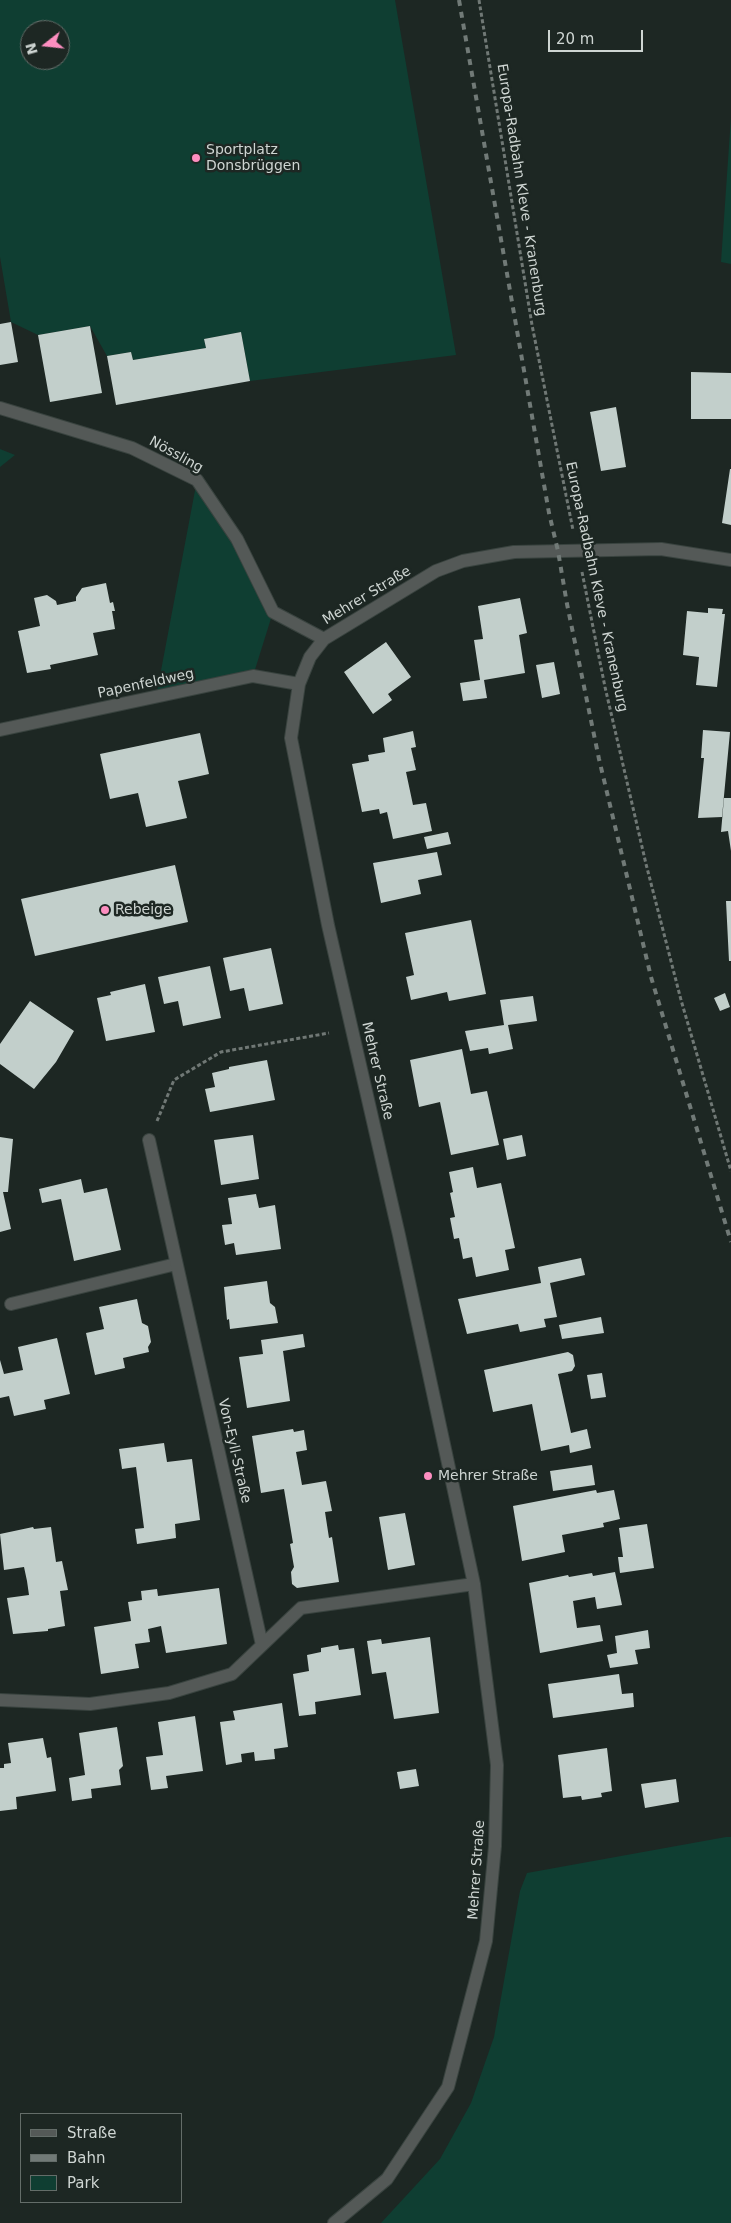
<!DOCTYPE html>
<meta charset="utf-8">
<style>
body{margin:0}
#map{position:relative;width:731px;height:2223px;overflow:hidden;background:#1d2723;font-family:"DejaVu Sans",sans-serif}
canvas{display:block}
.legend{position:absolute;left:20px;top:2113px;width:162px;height:90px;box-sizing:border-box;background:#1d2723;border:1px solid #646d69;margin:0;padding:6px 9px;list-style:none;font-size:15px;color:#ced5d2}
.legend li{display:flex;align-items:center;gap:10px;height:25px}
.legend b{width:25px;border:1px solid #646d69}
.north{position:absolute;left:20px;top:20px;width:50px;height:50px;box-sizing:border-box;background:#1d2723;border:1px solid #646d69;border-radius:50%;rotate:254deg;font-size:14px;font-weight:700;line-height:20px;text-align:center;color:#ced5d2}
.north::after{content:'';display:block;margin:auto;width:18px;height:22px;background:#fd8ec0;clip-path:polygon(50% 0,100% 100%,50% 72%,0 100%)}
.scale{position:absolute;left:548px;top:30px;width:95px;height:22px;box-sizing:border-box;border:2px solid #ced5d2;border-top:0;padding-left:6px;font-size:15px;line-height:18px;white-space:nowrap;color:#ced5d2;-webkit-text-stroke:4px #1d2723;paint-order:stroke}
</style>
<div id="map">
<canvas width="731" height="2223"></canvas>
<ul class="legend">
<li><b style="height:6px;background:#545957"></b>Straße</li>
<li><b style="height:6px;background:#717a77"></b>Bahn</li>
<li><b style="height:14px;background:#0f3e32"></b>Park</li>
</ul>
<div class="north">N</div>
<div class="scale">20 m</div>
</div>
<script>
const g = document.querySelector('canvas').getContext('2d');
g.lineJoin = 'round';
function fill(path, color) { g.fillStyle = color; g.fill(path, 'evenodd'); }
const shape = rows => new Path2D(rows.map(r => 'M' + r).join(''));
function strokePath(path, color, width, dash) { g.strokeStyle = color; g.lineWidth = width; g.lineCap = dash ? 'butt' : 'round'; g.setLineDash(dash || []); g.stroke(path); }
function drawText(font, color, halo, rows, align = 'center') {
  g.font = font + ' "DejaVu Sans",sans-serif'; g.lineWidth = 5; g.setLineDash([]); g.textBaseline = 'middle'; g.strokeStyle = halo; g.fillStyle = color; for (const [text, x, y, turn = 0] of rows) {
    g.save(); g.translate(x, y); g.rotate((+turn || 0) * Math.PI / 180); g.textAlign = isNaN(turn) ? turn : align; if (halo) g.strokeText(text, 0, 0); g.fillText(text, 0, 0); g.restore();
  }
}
fill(shape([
 [0,0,395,0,456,355,250,381,241,332,204,339,206,348,133,360,131,352,107,356,90,326,38,335,11,322,0,257],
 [30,30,60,30,60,60,30,60],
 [731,117,731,264,721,262],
 [0,449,15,455,0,467],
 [197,480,273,612,253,676,156,697],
 [726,1837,731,1837,731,2223,381,2223,440,2159,471,2103,494,2037,520,1891,527,1873]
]), '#0f3e32');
fill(shape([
 [11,322,18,362,0,365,0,324],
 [90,326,102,393,50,402,38,335],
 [241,332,250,381,116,405,107,356,131,352,133,360,206,348,204,339],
 [691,372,731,373,731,419,691,419],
 [616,407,626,467,601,471,590,412],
 [730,469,731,469,731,525,722,523],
 [106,583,110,603,113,602,115,611,112,611,115,629,93,633,98,655,50,665,51,669,27,673,18,631,40,626,34,598,47,595,56,601,57,605,76,601,76,597,82,588],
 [520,598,527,633,519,635,525,673,484,680,487,698,463,701,460,683,480,680,474,640,483,639,478,606],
 [708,608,723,609,722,614,725,614,717,687,696,685,699,657,683,655,687,611,708,613],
 [386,642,411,677,388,694,392,700,373,714,344,672],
 [554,662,560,694,542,698,536,665],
 [703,730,730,732,722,817,698,818,704,758,701,758],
 [413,731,416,747,411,748,416,770,406,772,413,805,426,803,432,831,393,839,387,812,380,814,379,809,362,812,352,764,369,761,368,755,385,752,383,738],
 [200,733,209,774,178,781,187,818,146,827,138,793,110,799,100,754],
 [724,798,731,798,731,851,728,831,721,832],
 [448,832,451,844,427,849,424,837],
 [437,852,442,875,418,880,421,894,381,903,373,863],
 [175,865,188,922,35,956,21,899],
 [726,901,731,901,731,961,729,961],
 [471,920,486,994,449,1001,447,992,411,1000,406,977,414,975,405,933],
 [271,948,283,1004,249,1011,244,988,230,991,223,958],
 [210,966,221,1018,183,1026,178,1001,164,1004,158,977],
 [145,984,155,1032,106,1041,97,998,111,995,110,992],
 [725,993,730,1007,720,1011,714,998],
 [533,996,537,1021,508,1025,513,1049,489,1054,488,1048,470,1051,465,1031,504,1025,500,1000],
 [30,1001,74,1031,56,1062,34,1089,0,1064,0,1044],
 [462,1049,471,1094,487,1091,499,1145,451,1155,440,1102,419,1107,410,1060],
 [267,1060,275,1100,210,1112,205,1089,215,1087,212,1073,229,1069,229,1067],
 [253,1135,259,1179,221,1185,214,1140],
 [522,1135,526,1156,507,1160,503,1139],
 [0,1137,13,1139,8,1192,3,1192,11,1229,0,1232],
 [473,1167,477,1188,501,1183,515,1248,505,1250,509,1270,476,1277,472,1257,463,1259,459,1238,454,1239,450,1218,455,1217,450,1193,453,1192,449,1172],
 [81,1179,84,1193,107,1188,121,1250,74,1261,61,1199,42,1203,39,1189],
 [256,1194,259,1208,275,1205,281,1249,236,1255,234,1243,225,1245,222,1225,232,1224,228,1198],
 [581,1258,585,1275,550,1283,557,1317,544,1319,546,1327,520,1332,518,1324,467,1334,458,1299,541,1283,538,1267],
 [267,1281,270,1303,275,1307,278,1323,230,1329,229,1319,227,1320,224,1287],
 [137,1299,142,1323,148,1326,151,1342,148,1347,149,1352,123,1358,125,1368,95,1375,86,1333,104,1329,99,1307],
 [601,1317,604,1333,562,1339,559,1325],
 [303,1334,305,1347,283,1351,290,1401,247,1408,239,1357,263,1354,261,1340],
 [57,1338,70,1394,44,1400,46,1409,14,1416,9,1396,0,1398,0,1360,4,1374,23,1370,18,1347],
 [568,1352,573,1355,575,1366,572,1371,558,1374,571,1433,587,1429,591,1448,570,1453,569,1445,541,1451,532,1404,493,1412,484,1370],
 [602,1373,606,1397,591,1399,587,1375],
 [293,1429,294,1432,304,1430,307,1450,296,1452,302,1485,326,1481,332,1511,325,1512,329,1538,332,1537,339,1582,297,1588,292,1584,291,1572,294,1567,290,1544,293,1543,284,1489,261,1493,252,1436],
 [164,1443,167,1462,192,1459,200,1520,175,1524,176,1538,137,1544,135,1529,144,1528,136,1467,122,1469,119,1449],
 [592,1465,595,1485,553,1491,550,1471],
 [596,1490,597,1493,614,1490,620,1519,603,1523,604,1527,562,1535,565,1552,522,1561,513,1506],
 [405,1513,415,1565,388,1570,379,1517],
 [647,1524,654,1568,620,1573,618,1557,623,1557,619,1528],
 [33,1527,34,1529,51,1527,56,1562,62,1561,68,1590,60,1591,65,1626,48,1629,48,1631,13,1634,7,1598,29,1595,27,1581,24,1567,4,1570,0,1534],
 [615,1572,622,1605,597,1609,595,1597,573,1601,577,1628,600,1625,603,1641,540,1653,529,1583,568,1575,569,1577,592,1573,593,1576],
 [219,1588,227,1644,166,1653,161,1626,148,1629,150,1642,135,1644,139,1668,101,1674,94,1627,131,1621,128,1602,142,1600,141,1591,157,1589,158,1596],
 [648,1630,650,1648,635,1650,638,1664,610,1668,607,1655,617,1653,615,1636],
 [430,1637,439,1713,394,1719,386,1672,372,1674,367,1641,381,1639,382,1644],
 [338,1645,339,1650,354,1648,361,1695,315,1702,316,1714,299,1716,293,1674,309,1671,307,1655,321,1652,321,1648],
 [619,1674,622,1694,633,1693,634,1707,553,1718,548,1684],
 [282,1703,288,1747,274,1749,275,1759,255,1761,254,1752,241,1754,242,1762,226,1765,220,1722,235,1720,233,1711],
 [195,1716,203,1771,166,1776,168,1788,151,1790,146,1757,163,1755,158,1722],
 [117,1727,123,1766,119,1770,121,1785,91,1789,92,1798,72,1801,69,1778,85,1775,79,1733],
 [43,1738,47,1758,51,1757,56,1791,16,1797,17,1809,0,1811,0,1768,4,1768,4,1764,11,1763,8,1743],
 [607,1748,612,1791,601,1793,602,1797,582,1800,581,1796,563,1798,558,1755],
 [416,1769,419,1786,400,1789,397,1772],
 [676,1779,679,1802,645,1808,641,1784]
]), '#c2cfcb');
const lane = shape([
 [11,1304,176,1264]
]);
const street = shape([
 [0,408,132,448,197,480,237,539,273,612,324,639],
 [0,730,253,676,299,684],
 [149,1140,262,1645],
 [0,1700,90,1704,169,1693,232,1674,301,1608,474,1584],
 [334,2223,387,2179,448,2087,486,1941,495,1846,497,1765,474,1584,399,1235,328,925,291,738,299,684,310,657,324,639,436,571,463,561,514,552,661,549,731,560]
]);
strokePath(lane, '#39433f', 14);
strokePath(street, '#39433f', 14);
strokePath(shape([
 [479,0,532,325,573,530],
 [582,572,605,687,646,864,681,1000,731,1171],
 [157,1121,174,1080,221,1052,329,1033]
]), '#707875', 3, [4, 2.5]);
strokePath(lane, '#545957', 12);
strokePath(street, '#545957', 12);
strokePath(shape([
 [459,0,549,513,558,551,567,604,599,759,651,977,731,1242]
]), '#717a77', 4, [6, 6]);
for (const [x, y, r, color] of [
 [196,158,5,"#fd8ec0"],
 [105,910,5,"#fd8ec0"],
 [428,1476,5,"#fd8ec0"]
]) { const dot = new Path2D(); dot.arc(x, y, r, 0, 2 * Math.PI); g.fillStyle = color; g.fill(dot); strokePath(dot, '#1d2723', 2); }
drawText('14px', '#ced5d2', '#1d2723', [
 ["Sportplatz",206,150],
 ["Donsbrüggen",206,166],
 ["Rebeige",115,910],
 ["Mehrer Straße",438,1476]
], 'left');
drawText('14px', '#ced5d2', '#1d2723', [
 ["Europa-Radbahn Kleve - Kranenburg",521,190,81],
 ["Nössling",176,455,29],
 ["Europa-Radbahn Kleve - Kranenburg",596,587,78],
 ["Mehrer Straße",367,596,-31],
 ["Papenfeldweg",146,684,-12],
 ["Mehrer Straße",377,1071,77],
 ["Von-Eyll-Straße",234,1451,77],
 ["Mehrer Straße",477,1870,-86]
]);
</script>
